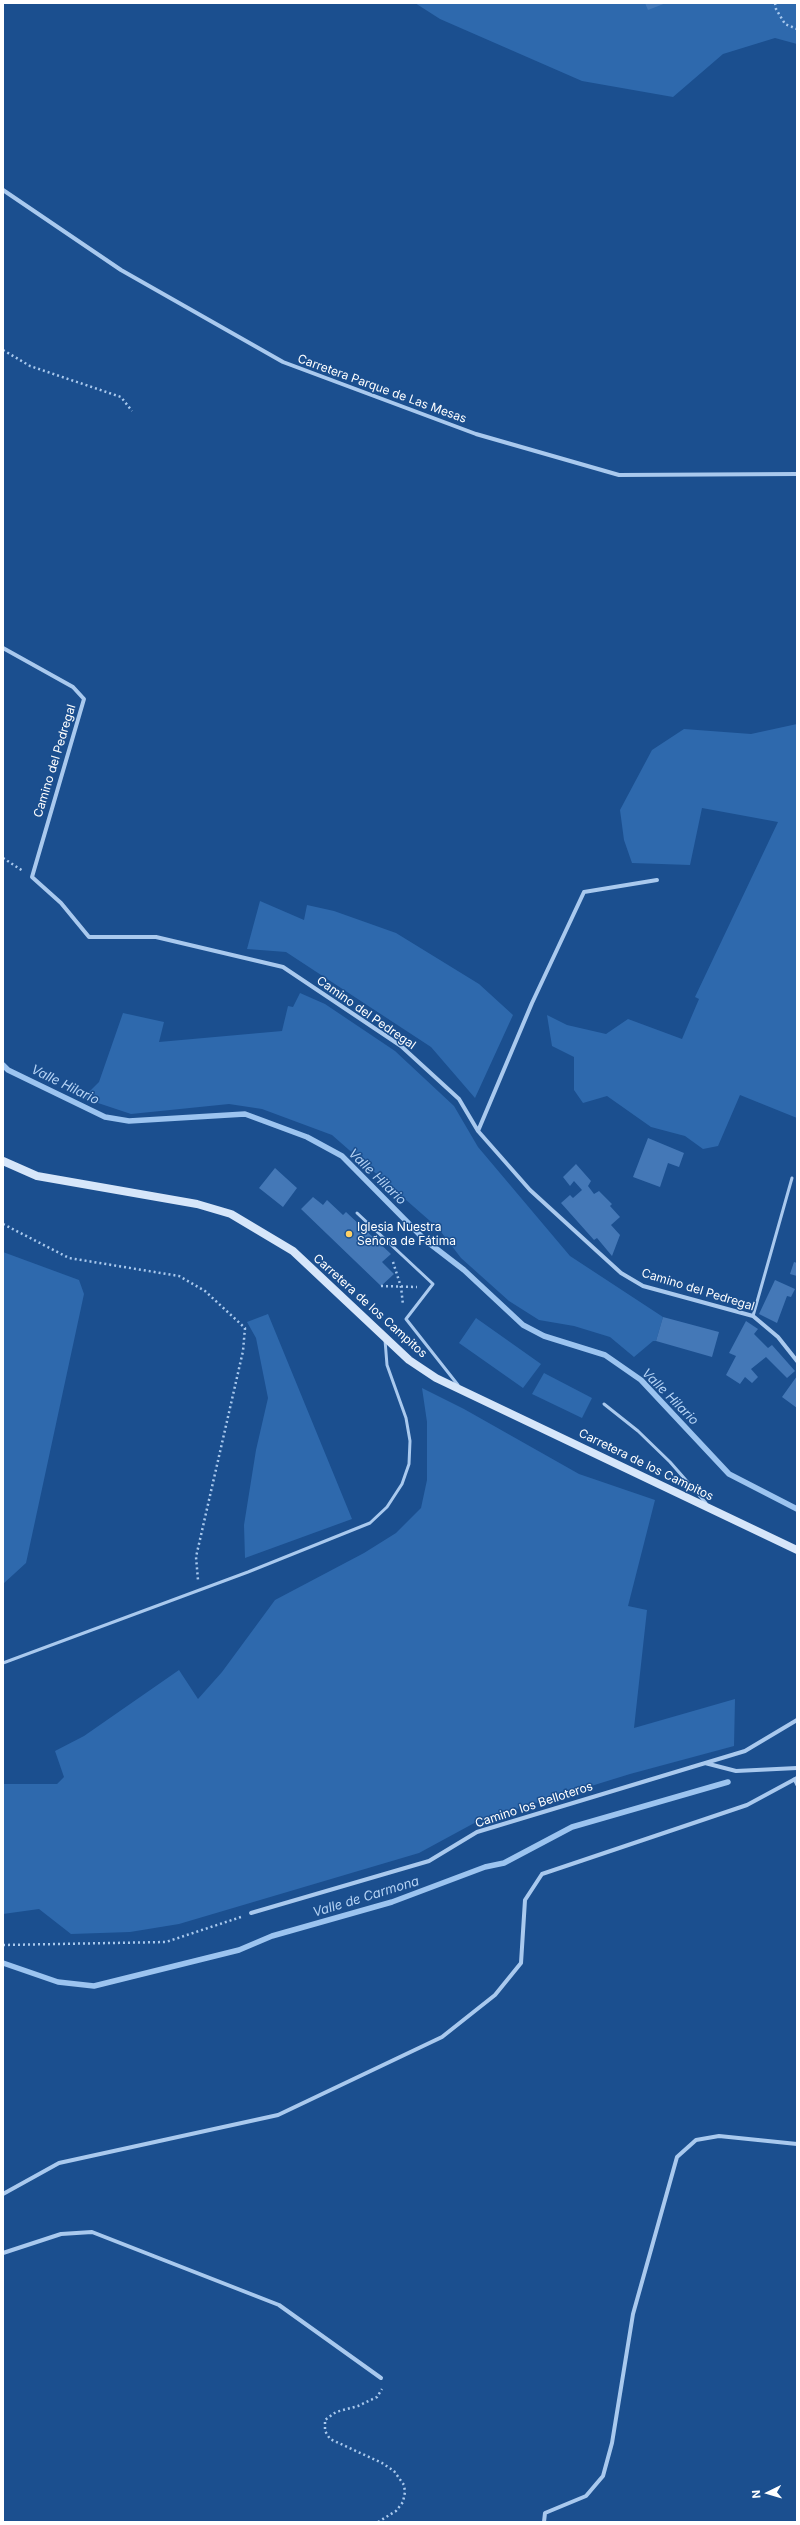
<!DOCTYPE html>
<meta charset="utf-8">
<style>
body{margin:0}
#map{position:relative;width:800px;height:2525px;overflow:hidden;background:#1b4f8f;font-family:Inter,sans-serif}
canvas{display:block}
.frame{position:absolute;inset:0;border:4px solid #fff;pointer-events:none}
.north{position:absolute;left:748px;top:2473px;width:40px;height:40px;-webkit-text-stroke:3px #1b4f8f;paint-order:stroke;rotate:265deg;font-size:11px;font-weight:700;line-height:16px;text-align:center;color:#fff}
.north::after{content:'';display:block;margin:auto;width:14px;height:18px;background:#fff;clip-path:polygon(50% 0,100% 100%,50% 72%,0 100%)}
</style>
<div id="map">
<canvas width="800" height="2525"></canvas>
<div class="frame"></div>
<div class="north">N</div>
</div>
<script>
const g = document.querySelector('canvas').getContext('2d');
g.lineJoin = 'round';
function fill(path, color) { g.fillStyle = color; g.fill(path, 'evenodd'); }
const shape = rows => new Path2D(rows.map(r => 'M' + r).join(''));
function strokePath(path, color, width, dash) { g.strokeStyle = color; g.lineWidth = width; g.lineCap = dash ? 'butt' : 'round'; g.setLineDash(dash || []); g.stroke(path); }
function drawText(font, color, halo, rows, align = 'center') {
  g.font = font + ' Inter,sans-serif'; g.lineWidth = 3; g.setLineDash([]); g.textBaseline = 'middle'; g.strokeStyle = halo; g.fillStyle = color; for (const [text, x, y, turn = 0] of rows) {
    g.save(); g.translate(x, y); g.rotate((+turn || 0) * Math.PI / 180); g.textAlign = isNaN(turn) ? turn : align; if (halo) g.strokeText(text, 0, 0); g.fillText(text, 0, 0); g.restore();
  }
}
fill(shape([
 [415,3,797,3,797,44,775,38,723,54,673,97,582,81,440,19],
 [797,724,797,1118,740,1095,718,1146,703,1149,685,1136,651,1127,607,1096,583,1103,574,1090,574,1057,552,1046,547,1015,567,1025,606,1034,628,1019,682,1039,699,999,695,997,778,822,702,808,690,865,632,863,624,840,620,810,652,750,684,729,751,734],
 [260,901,304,920,307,905,334,911,396,933,479,984,513,1015,475,1098,431,1047,286,952,247,949],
 [300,993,325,1004,395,1051,454,1106,478,1147,570,1256,663,1317,656,1341,653,1341,634,1357,610,1337,574,1326,539,1320,509,1301,461,1258,438,1228,332,1135,262,1109,229,1104,131,1114,83,1098,99,1082,123,1013,164,1022,159,1042,282,1031,288,1006,293,1007],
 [3,1252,79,1280,84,1294,26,1563,3,1584],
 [268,1314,352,1519,245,1558,244,1525,256,1450,268,1398,256,1338,247,1322],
 [476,1318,541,1364,523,1388,459,1343],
 [544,1373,592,1398,582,1418,532,1394],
 [422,1388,464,1409,579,1474,655,1500,628,1606,647,1610,634,1728,735,1699,734,1746,630,1774,478,1821,419,1853,179,1924,130,1932,71,1934,39,1909,3,1914,3,1784,57,1784,64,1777,55,1751,84,1736,179,1670,198,1699,222,1672,275,1600,364,1553,396,1533,421,1508,427,1480,427,1422]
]), '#2e69ad');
strokePath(shape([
 [3,1065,8,1070,105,1117,129,1121,245,1114,307,1137,342,1156,425,1240,464,1270,523,1325,544,1336,605,1355,641,1380,729,1474,797,1509],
 [3,1963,58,1982,94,1986,239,1950,272,1936,392,1902,485,1867,504,1863,572,1827,728,1782]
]), '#9cc4f0', 5.5);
fill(shape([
 [645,3,666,3,648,10],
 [648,1138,684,1153,679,1167,668,1163,660,1187,633,1177],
 [576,1164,591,1181,588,1186,594,1194,599,1191,612,1204,610,1206,620,1217,611,1225,620,1235,612,1256,597,1238,594,1240,561,1203,570,1195,573,1198,582,1190,574,1181,570,1186,563,1177],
 [275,1168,297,1188,283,1207,259,1188],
 [313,1197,323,1205,327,1200,343,1215,346,1212,391,1254,382,1262,394,1274,381,1286,301,1209],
 [794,1262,797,1263,797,1276,790,1274],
 [775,1280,795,1289,791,1297,787,1296,777,1323,759,1314],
 [663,1317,719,1332,712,1357,656,1341],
 [746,1321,758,1329,754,1334,768,1348,772,1345,795,1371,787,1378,766,1357,751,1369,758,1377,752,1383,745,1377,740,1384,726,1375,736,1356,729,1353],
 [797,1376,797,1408,782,1397]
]), '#4478b7');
strokePath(shape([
 [775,3,776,9,785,24,797,29],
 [3,350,30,366,121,397,132,411],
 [3,858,23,871],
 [3,1224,69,1258,179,1276,205,1291,245,1328,243,1351,196,1557,198,1580],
 [393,1262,401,1287,403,1305],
 [381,1286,417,1287],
 [3,1945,166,1942,241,1917],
 [378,2522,396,2511,403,2502,405,2492,404,2485,394,2471,382,2463,330,2439,325,2431,325,2420,336,2412,358,2406,377,2397,382,2389]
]), '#a9c9ee', 2.5, [2, 3]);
strokePath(shape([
 [357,1213,433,1284,406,1319,458,1385],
 [753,1316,792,1178],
 [604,1404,638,1431,670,1462,706,1503],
 [3,1663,248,1572,370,1523,387,1507,402,1484,409,1464,410,1441,406,1418,387,1365,385,1340],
 [794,1779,797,1785]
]), '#a9c9ee', 3);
strokePath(shape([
 [3,190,121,270,283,362,476,434,619,475,797,474],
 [3,648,73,687,84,699,32,877,61,903,89,937,156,937,283,967,401,1046,459,1099,478,1131,530,1190,621,1273,643,1286,753,1316,778,1337,797,1361],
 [478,1131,532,1003,584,892,657,880],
 [705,1763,736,1771,797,1768],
 [251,1913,429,1861,477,1832,745,1751,797,1720],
 [3,2194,59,2163,278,2115,442,2037,495,1995,521,1963,525,1900,542,1874,747,1805,797,1778],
 [3,2253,61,2234,92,2232,279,2305,381,2378],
 [544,2522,545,2513,586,2496,603,2476,612,2443,633,2314,677,2157,696,2140,719,2136,797,2144]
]), '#a9c9ee', 4);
strokePath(shape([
 [3,1161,37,1176,197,1204,231,1214,293,1251,409,1360,436,1378,797,1550]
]), '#d6e6fa', 8);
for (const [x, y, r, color] of [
 [349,1234,4,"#ffd166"]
]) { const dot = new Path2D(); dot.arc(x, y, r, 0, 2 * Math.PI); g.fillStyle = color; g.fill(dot); strokePath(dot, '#1b4f8f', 1.5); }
drawText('12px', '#fff', '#1b4f8f', [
 ["Carretera Parque de Las Mesas",382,389,20],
 ["Camino del Pedregal",55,761,-73],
 ["Camino del Pedregal",366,1013,35],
 ["Camino del Pedregal",698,1290,17],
 ["Carretera de los Campitos",370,1306,42],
 ["Carretera de los Campitos",646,1465,26],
 ["Camino los Belloteros",534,1805,-18]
]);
drawText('12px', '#fff', '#1b4f8f', [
 ["Iglesia Nuestra",357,1227],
 ["Señora de Fátima",357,1241]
], 'left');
drawText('italic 13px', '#b5d3f5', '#1b4f8f', [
 ["Valle Hilario",65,1085,26],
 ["Valle Hilario",377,1177,44],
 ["Valle Hilario",670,1397,45],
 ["Valle de Carmona",366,1897,-17]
]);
</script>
